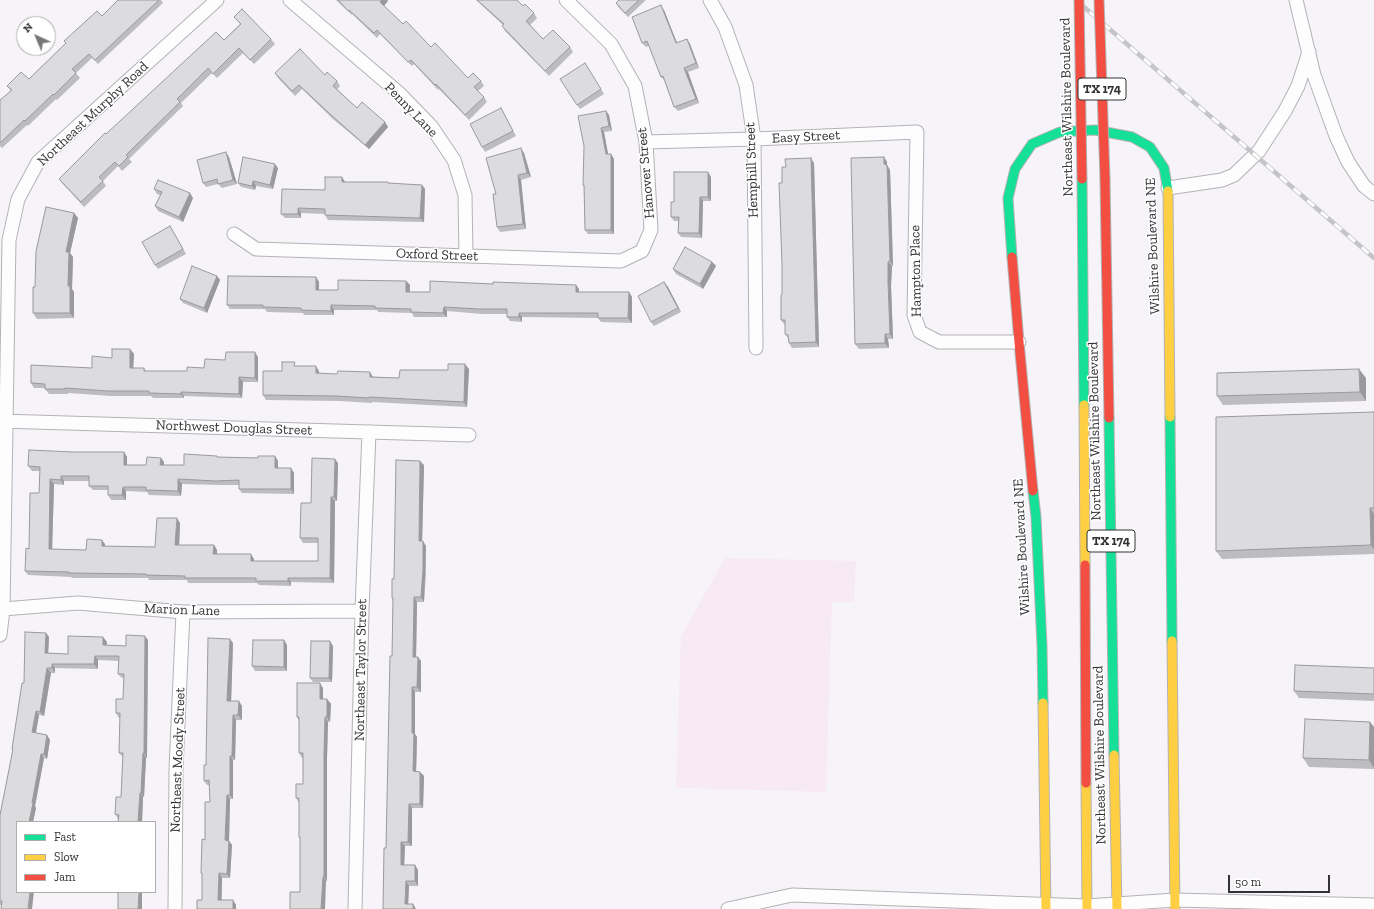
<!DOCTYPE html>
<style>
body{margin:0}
#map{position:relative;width:1374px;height:909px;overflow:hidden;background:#f6f4f8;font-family:"Zilla Slab",serif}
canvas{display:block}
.legend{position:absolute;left:16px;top:821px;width:140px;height:72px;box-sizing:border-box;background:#fff;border:1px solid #adadae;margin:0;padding:5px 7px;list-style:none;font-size:12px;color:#333235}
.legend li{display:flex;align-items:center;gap:8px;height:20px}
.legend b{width:20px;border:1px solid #adadae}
.north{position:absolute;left:16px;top:16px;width:40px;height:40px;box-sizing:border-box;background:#fff;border:1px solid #adadae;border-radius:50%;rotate:316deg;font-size:11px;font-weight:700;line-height:16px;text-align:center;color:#333235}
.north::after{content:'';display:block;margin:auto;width:14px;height:18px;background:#777679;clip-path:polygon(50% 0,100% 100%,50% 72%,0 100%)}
.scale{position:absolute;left:1228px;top:875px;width:102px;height:18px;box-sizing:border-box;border:2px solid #333235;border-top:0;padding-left:5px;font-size:12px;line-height:14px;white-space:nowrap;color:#333235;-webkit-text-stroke:3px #fff;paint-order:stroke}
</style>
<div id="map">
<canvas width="1374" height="909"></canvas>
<ul class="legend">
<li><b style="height:5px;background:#16e098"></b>Fast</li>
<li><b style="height:5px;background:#ffcf43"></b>Slow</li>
<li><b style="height:5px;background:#f24e42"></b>Jam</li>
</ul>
<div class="north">N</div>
<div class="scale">50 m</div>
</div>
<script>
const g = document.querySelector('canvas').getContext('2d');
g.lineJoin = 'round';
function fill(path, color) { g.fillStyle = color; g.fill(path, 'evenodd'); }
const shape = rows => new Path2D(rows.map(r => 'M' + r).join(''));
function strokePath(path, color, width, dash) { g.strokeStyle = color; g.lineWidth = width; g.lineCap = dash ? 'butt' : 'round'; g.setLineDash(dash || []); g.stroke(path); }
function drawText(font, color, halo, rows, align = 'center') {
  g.font = font + ' "Zilla Slab",serif'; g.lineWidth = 3; g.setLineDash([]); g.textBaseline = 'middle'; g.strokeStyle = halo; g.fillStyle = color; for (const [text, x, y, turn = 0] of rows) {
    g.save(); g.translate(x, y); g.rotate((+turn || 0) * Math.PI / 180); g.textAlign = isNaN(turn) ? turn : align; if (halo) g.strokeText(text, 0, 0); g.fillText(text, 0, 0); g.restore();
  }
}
fill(shape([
 [725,558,856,561,854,602,832,602,826,792,676,788,681,636]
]), '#f7eaf4');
const street = shape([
 [290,0,400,94,431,126,454,160,465,195,466,256],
 [710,0,725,27,746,85,754,139,756,348],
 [1296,0,1314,75,1336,136,1348,162,1364,186,1374,194],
 [646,142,754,139,917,132,914,315,920,332,939,342,1019,342],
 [1168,188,1222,180,1234,175,1259,151,1285,111,1298,86,1309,52],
 [234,234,256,249,621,261,642,251,651,230,646,142,635,86,611,44,566,0],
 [0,421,469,435],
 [3,609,78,603,183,612,362,611],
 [0,635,3,609,9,240,18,199,38,162,217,0],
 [175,909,176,769,183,612],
 [355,909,362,611,369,432],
 [728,909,792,895,1087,906,1175,900,1374,905]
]);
const fast = shape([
 [1082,179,1084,405],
 [1012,257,1008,198,1015,169,1032,144,1060,132,1095,130,1132,137,1150,147,1164,168,1168,191],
 [1170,417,1172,641],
 [1109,418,1114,755],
 [1033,491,1036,517,1042,645,1043,703]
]);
const slow = shape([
 [1168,191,1170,417],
 [1084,405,1085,565],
 [1172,641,1175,909],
 [1043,703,1046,909],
 [1114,755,1117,909],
 [1086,783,1087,909]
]);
const jam = shape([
 [1105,179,1109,418],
 [1012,257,1019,342,1033,491],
 [1085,565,1086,783]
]);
strokePath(street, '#b3b2b5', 15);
strokePath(fast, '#b3b2b5', 11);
strokePath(slow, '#b3b2b5', 11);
strokePath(jam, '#b3b2b5', 11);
strokePath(street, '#fefdfe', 13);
strokePath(fast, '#16e098', 9);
strokePath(slow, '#ffcf43', 9);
strokePath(jam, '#f24e42', 9);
const rail = shape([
 [1076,0,1374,258]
]);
strokePath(rail, '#c5c4c6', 4.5);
strokePath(rail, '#fff', 3, [9]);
const jamBridge = shape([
 [1079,0,1082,179],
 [1099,0,1105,179]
]);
strokePath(jamBridge, '#b3b2b5', 11, []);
strokePath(jamBridge, '#f24e42', 9);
fill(shape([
 [118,0,161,0,163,3,98,64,92,58,76,73,80,78,57,100,56,99,28,126,27,125,2,148,0,146,0,100,11,91,7,86,29,79,66,43,64,41,102,16],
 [336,0,387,0,388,1,384,6,403,24,431,47,468,78,481,81,484,86,478,91,484,97,487,102,469,120,439,89,438,90,414,64,412,66,380,34,377,38,352,14,352,15],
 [476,0,517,0,523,6,534,13,537,18,530,25,543,39,570,47,573,52,549,76,505,31,502,26,503,25],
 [619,0,646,0,628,17,619,8,616,3],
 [664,10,677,43,687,39,690,44,699,68,688,72,699,103,678,111,674,107,665,81,661,77,649,46,646,47,642,43],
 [234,17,271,39,275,44,254,64,243,53,217,78,212,73,181,103,183,106,129,159,132,162,122,171,118,166,103,181,106,186,84,207,62,183,59,179,106,134,224,40,240,24],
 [588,68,604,94,580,109,577,105],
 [275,73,325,75,337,81,340,86,337,89,357,108,385,122,388,127,369,149,333,119,302,89,295,96,278,78],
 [501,108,504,113,516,136,485,152,482,147],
 [606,111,609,115,612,131,604,132,608,154,611,154,614,159,614,234,588,234,585,230,584,187,583,185],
 [524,153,531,177,521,180,526,229,500,232,497,227,496,194],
 [229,157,237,184,222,188,218,184,206,187,203,183],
 [884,157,887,162,887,165,890,170,893,266,892,266,891,286,893,339,888,339,889,348,859,349,855,344],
 [814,163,819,347,792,348,789,343,788,338,785,334,785,324,784,324,781,320,782,294,782,183,786,167],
 [278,168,273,189,256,186,255,190,241,187,238,183],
 [342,177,345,182,422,185,425,189,424,222,328,220,325,215,325,214,301,213,301,218,285,218,281,214,325,190],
 [711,177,711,201,703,201,702,238,681,237,678,233,678,221,674,221,671,217,674,202],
 [154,189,193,198,183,222,158,211,155,206,160,195,157,194],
 [74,213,78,218,70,253,73,257,72,289,74,292,74,318,37,319,33,313,35,287],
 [173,231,186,254,158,269,155,265],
 [712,262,716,266,703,289,676,274,673,269],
 [217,276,220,280,207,313,183,303,180,299],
 [316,277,319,282,319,290,338,290,406,281,410,285,410,292,430,292,493,284,576,285,579,289,579,292,629,292,632,297,632,323,601,322,598,318,522,317,522,322,510,321,507,317,507,314,482,314,447,311,447,317,414,317,412,313,378,312,377,310,334,310,334,315,304,315,303,313,267,312,265,309,230,309,227,305],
 [664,282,668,287,681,312,654,326,651,322],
 [130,349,134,354,133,368,144,368,146,371,187,371,204,368,225,360,258,357,258,382,243,382,242,398,184,396,184,398,153,398,151,396,111,396,68,393,68,394,49,394,45,389,45,388,34,388,31,383,92,368],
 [297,366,319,371,319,374,399,378,448,370,469,369,467,407,372,402,372,403,340,401,266,400,263,395,282,371],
 [1366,378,1366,401,1223,405,1217,396],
 [1374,412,1374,554,1222,559,1216,551],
 [73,452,124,452,127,457,127,465,146,465,161,458,164,462,164,465,184,465,217,456,218,457,258,458,275,456,278,461,278,468,291,468,294,473,294,494,242,493,239,489,239,485,219,485,182,484,181,496,149,495,147,492,126,491,126,500,111,500,108,495,108,490,93,490,89,486,89,481,64,481,64,485,54,484,52,549,86,550,105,544,105,546,155,547,180,523,179,545,214,545,217,550,217,554,254,559,254,561,318,561,318,543,303,543,300,538,311,503,338,463,337,501,335,501,334,583,291,582,291,586,259,585,257,583,188,583,187,580,149,580,148,578,72,578,71,577,28,575,25,571,39,493,40,471,32,471,28,466],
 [424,465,422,541,426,546,426,575,424,602,417,602,416,657,418,657,421,661,421,692,415,692,415,734,417,737,416,771,420,772,424,776,423,808,412,808,412,846,405,846,404,865,415,865,418,870,418,886,409,886,408,904,416,909,383,909,386,848,392,656,393,600,392,598,394,579],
 [46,633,49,637,48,653,68,654,103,637,107,642,106,645,126,646,148,640,147,758,146,758,144,797,143,797,142,822,118,822,118,819,115,814,121,797,123,757,119,753,120,718,119,718,116,713,123,699,124,678,122,678,118,674,119,661,98,660,98,669,55,668,55,673,51,673,44,716,39,715,36,733,47,735,50,740,47,759,44,758,35,806,36,808,17,892,1,905,0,905,0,815,13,750,12,749,24,683],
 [284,640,287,645,287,671,255,671,252,666],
 [233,643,231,701,242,706,242,720,236,720,235,760,233,760,233,799,230,799,229,841,232,845,230,878,222,878,222,900,233,900,236,905,236,909,197,909,202,900,202,875,201,873,210,802,209,785,207,785,204,781,206,765],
 [333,646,332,682,313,682,310,678],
 [1374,668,1374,701,1299,698,1294,691],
 [323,688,323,699,327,699,331,704,330,722,328,722,327,758,327,881,300,892,300,839,299,837,299,803,296,798,303,784,303,758,302,758,299,753,299,721,297,717],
 [1370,722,1374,727,1374,769,1309,767,1303,758]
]), '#bdbcbf');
fill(shape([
 [382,0,387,0,388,1,383,7,380,2],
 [661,5,664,10,679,48,676,43],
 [687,39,690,44,699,68,696,63],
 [684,68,688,72,699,103,696,99],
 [606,111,609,115,612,131,609,126],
 [385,122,388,127,369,149,365,145],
 [601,128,604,132,609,159,606,154],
 [521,148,524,153,531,177,527,173],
 [226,152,229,157,237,184,233,180],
 [611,154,614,159,614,234,611,230],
 [884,157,887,162,887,168,884,164],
 [811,158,814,163,819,347,816,342],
 [275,164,278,168,273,189,270,185],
 [887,165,890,170,893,266,890,261],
 [708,172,711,177,711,201,708,197],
 [518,175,521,180,526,229,523,224],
 [342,177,345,182,345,187,342,182],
 [253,181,256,186,255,190,252,186],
 [422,185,425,189,424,222,420,218],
 [190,193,193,198,183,222,179,217],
 [700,197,703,201,702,238,699,233],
 [298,208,301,213,301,218,298,214],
 [74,213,78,218,70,253,73,257,72,289,74,292,74,318,70,313,66,252],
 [712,262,716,266,703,289,700,284],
 [888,262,892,266,891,286,893,339,890,334,888,282],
 [217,276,220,280,207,313,204,308],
 [316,277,319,282,319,294,316,290],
 [406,281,410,285,409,297,406,292],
 [664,282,668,287,681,312,678,308],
 [576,285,579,289,579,296,576,292],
 [629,292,632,297,632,323,628,318],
 [331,305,334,310,334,315,331,311],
 [444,307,447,311,447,317,443,313],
 [519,313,522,317,522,322,519,317],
 [885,334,888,339,889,348,885,343],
 [130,349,134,354,133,372,130,368],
 [255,352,258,357,258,382,255,378],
 [465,364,469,369,467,407,464,402],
 [316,366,319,371,319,378,316,373],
 [1359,369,1366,378,1366,401,1360,392],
 [370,372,373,377,370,377],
 [239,377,243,382,242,398,239,394],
 [181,392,184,396,184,398,181,394],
 [124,452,127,457,127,470,124,465],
 [275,456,278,461,278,473,275,468],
 [161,458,164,462,164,470,160,465],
 [335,459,338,463,337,501,334,497],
 [420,461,424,465,422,546,419,541],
 [291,468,294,473,294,494,291,489],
 [61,476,64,481,64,485,61,480],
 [50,479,54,484,52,554,49,549],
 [178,479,182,484,181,496,178,491],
 [123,487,126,491,126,500,122,495],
 [331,497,335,501,334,583,330,578],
 [1370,508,1374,514,1374,549,1371,545],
 [177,518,180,523,179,549,175,545],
 [102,540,105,544,105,551,102,546],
 [423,541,426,546,424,602,421,597],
 [214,545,217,550,217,558,213,554],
 [251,554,254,559,254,565,251,561],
 [288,578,291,582,291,586,288,581],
 [414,597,417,602,416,661,413,657],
 [46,633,49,637,48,657,45,653],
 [145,636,148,640,147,758,144,753],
 [103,637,107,642,106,650,103,645],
 [230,639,233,643,231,705,227,701],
 [284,640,287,645,287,671,284,667],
 [330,641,333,646,332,682,329,678],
 [95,656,98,660,98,669,94,664],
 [418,657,421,661,421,692,417,687],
 [52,664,55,668,55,673,52,668],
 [47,668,51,673,44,716,40,712],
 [320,683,323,688,323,704,320,699],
 [412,687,415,692,415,734,417,737,416,776,413,771,412,733],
 [327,699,331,704,330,722,327,717],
 [239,701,242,706,242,720,238,715],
 [36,711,39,715,35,737,32,732],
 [233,715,236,720,235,760,232,756],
 [325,717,328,722,327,758,327,881,324,877,324,754],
 [1370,722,1374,727,1374,768,1369,760],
 [47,735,50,740,47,759,44,754],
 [143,753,146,758,144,797,141,793],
 [41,754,44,758,35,806,36,808,33,822,29,822,32,803],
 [230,756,233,760,233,799,230,795],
 [420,772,424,776,423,808,420,804],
 [140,793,143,797,142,822,138,822],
 [227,795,230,799,229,841,232,845,230,878,227,874,225,840],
 [409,804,412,808,412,846,408,842],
 [401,842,405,846,404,870,401,865],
 [415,865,418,870,418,886,415,881],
 [219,873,222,878,221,904,218,900],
 [323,877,326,881,325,909,321,909],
 [406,881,409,886,408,908,405,904],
 [30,892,34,892,32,909,28,909],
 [139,892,142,892,142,909,138,909],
 [233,900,236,905,236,909,233,909],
 [413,904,416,909,413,909]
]), '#9a999b');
const building = shape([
 [118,0,159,0,95,60,89,54,72,69,76,73,54,95,53,94,25,121,24,120,0,143,0,100,12,90,7,86,21,72,29,79,66,43,64,41,97,11,102,16,118,0],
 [338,0,382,0,380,2,403,24,406,21,431,47,435,43,468,78,473,73,481,81,474,87,484,97,465,115,436,84,435,85,411,60,408,62,377,30,374,33,349,10,348,11,338,0],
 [477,0,517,0,523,6,525,4,534,13,526,21,543,39,553,30,570,47,545,71,502,26,504,24,477,0],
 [619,0,639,0,625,13,616,3,619,0],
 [661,5,676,43,687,39,696,63,684,68,696,99,674,107,663,76,661,77,647,41,642,43,632,17,661,5],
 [242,9,271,39,250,60,239,48,213,74,208,68,177,99,180,102,126,155,128,157,119,166,115,162,99,177,103,181,81,202,59,179,105,133,106,134,216,32,224,40,241,24,234,17,242,9],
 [300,49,325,75,327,72,337,81,333,86,357,108,362,102,385,122,365,145,330,114,299,85,292,91,275,73,300,49],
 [585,63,601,89,577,105,560,79,585,63],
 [501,108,513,131,482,147,470,124,501,108],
 [606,111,609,126,601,128,606,154,611,154,611,230,585,230,584,185,583,185,584,146,578,116,606,111],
 [521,148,527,173,518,175,523,224,497,227,493,194,496,194,486,158,521,148],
 [226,152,233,180,218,184,217,179,203,183,197,160,226,152],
 [243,157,275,164,270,185,253,181,252,186,238,183,243,157],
 [884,157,884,164,887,165,890,261,888,262,888,282,890,334,885,334,885,343,855,344,851,158,884,157],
 [811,158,816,342,789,343,788,335,785,334,785,320,781,320,781,295,782,294,782,264,779,183,782,183,782,167,786,167,785,159,811,158],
 [674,172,708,172,708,197,700,197,699,233,678,233,679,217,671,217,671,202,674,202,674,172],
 [325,177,342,177,342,182,388,182,388,183,422,185,420,218,325,215,325,209,298,208,298,214,281,214,282,189,325,190,325,177],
 [158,180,190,193,179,217,155,206,162,192,154,189,158,180],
 [46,207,74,213,66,252,69,252,68,286,70,286,70,313,33,313,33,287,35,287,36,251,46,207],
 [170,226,183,249,155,265,142,242,170,226],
 [685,247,712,262,700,284,673,269,685,247],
 [192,266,217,276,204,308,180,299,192,266],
 [228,276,316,277,316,290,338,290,338,280,406,281,406,292,430,292,430,281,493,284,493,282,576,285,576,292,629,292,628,318,598,318,598,313,519,313,519,317,507,317,507,309,479,309,444,307,443,313,411,312,411,309,375,308,375,306,331,305,331,311,301,310,301,308,263,307,263,305,227,305,228,276],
 [664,282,678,308,651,322,638,296,664,282],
 [112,349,130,349,130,368,144,368,144,371,187,371,187,367,204,368,205,359,225,360,226,352,255,352,255,378,239,377,239,394,181,392,181,394,149,393,149,391,108,391,65,388,65,389,45,389,45,384,31,383,31,365,92,368,92,356,112,358,112,349],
 [282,362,295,362,294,366,316,366,316,373,337,374,338,371,370,372,370,377,399,378,400,370,448,370,448,364,465,364,464,402,369,397,369,398,336,396,263,395,263,371,282,371,282,362],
 [1359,369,1360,392,1217,396,1217,373,1359,369],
 [1374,412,1374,508,1370,508,1371,545,1216,551,1216,417,1374,412],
 [29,450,73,452,124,452,124,465,146,465,147,457,161,458,160,465,184,465,184,454,217,456,217,457,258,458,258,456,275,456,275,468,291,468,291,489,239,489,239,480,216,481,178,479,178,491,146,490,146,487,123,487,122,495,108,495,108,486,89,486,89,476,61,476,61,480,50,479,49,549,86,550,87,539,102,540,102,546,155,547,157,518,177,518,175,545,214,545,213,554,251,554,251,561,318,561,318,538,300,538,301,503,311,503,312,458,335,459,334,497,331,497,330,578,288,578,288,581,256,581,256,578,185,578,185,576,146,575,146,574,69,573,69,572,25,571,26,548,29,549,30,493,39,493,40,467,28,466,29,450],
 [396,460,420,461,419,541,423,541,423,570,421,597,414,597,413,657,418,657,417,687,412,687,412,733,414,733,413,771,420,772,420,804,409,804,408,842,401,842,401,865,415,865,415,881,406,881,405,904,413,904,413,909,383,909,384,848,386,848,390,656,392,656,393,598,392,598,392,579,394,579,396,460],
 [25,632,46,633,45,653,68,654,68,636,103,637,103,645,126,646,126,635,145,636,144,753,143,753,141,793,140,793,138,822,118,822,119,815,115,814,116,797,121,797,123,753,119,753,120,713,116,713,116,699,123,699,124,674,118,674,119,656,95,656,94,664,52,664,52,668,47,668,40,712,36,711,32,732,47,735,44,754,41,754,32,803,33,803,29,822,17,822,17,892,30,892,28,909,1,909,2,901,0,901,0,815,13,749,12,749,22,683,24,683,25,632],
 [208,638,230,639,227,701,239,701,238,715,233,715,232,756,230,756,230,795,227,795,225,840,229,841,227,874,219,873,218,900,233,900,233,909,197,909,197,900,202,900,202,873,201,873,202,839,205,840,205,802,210,802,209,780,204,781,204,765,206,765,208,638],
 [253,640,284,640,284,667,252,666,253,640],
 [311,641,330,641,329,678,310,678,311,641],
 [1295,665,1374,668,1374,694,1294,691,1295,665],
 [297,683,320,683,320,699,327,699,327,717,325,717,324,754,324,877,323,877,321,909,290,909,290,892,300,892,300,837,299,837,299,798,296,798,296,784,303,784,303,753,299,753,299,717,297,717,297,683],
 [1305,719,1370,722,1369,760,1303,758,1305,719],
 [118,892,139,892,138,909,118,909,118,892]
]);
fill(building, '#dcdbde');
strokePath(building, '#9a999b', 1);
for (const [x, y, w] of [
 [1102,89,48],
 [1111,541,48]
]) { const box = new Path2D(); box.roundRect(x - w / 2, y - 11, w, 22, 3); g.fillStyle = '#fff'; g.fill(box); strokePath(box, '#333235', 1); }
drawText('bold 13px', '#333235', null, [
 ["TX 174",1102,89],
 ["TX 174",1111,541]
]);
drawText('14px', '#333235', '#fff', [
 ["Northeast Wilshire Boulevard",1067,107,-91],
 ["Penny Lane",411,110,46],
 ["Northeast Murphy Road",93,114,-43],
 ["Easy Street",806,137,-3],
 ["Hemphill Street",752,170,-92],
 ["Hanover Street",646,173,-95],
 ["Wilshire Boulevard NE",1153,246,-92],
 ["Oxford Street",437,255,2],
 ["Hampton Place",916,271,-91],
 ["Northwest Douglas Street",234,428,2],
 ["Northeast Wilshire Boulevard",1095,431,-91],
 ["Wilshire Boulevard NE",1022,547,-93],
 ["Marion Lane",182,610,2],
 ["Northeast Taylor Street",361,670,-89],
 ["Northeast Wilshire Boulevard",1100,755,-91],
 ["Northeast Moody Street",178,760,-88]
]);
</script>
